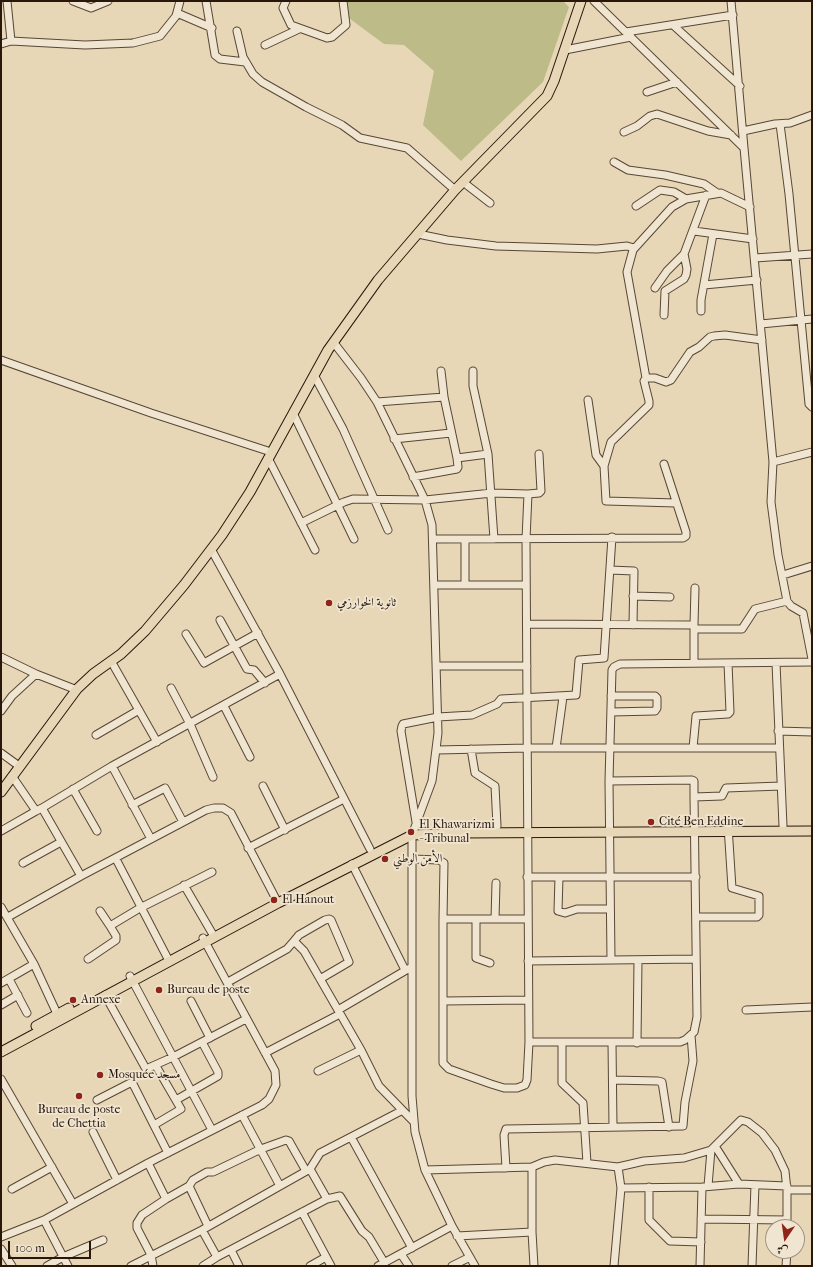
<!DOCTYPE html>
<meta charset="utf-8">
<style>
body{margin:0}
#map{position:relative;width:813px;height:1267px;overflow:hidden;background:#e7d7b6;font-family:"IM FELL French Canon",Amiri,serif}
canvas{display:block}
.frame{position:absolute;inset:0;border:2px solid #29170c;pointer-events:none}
.north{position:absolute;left:765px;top:1219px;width:40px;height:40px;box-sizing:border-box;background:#efe5d0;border:1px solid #a09382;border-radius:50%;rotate:193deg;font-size:11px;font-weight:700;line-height:16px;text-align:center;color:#29170c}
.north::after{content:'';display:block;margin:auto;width:14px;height:18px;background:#8f2418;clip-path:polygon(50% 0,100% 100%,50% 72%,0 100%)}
.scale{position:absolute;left:8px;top:1241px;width:83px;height:18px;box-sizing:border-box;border:2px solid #29170c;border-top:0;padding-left:5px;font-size:12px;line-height:14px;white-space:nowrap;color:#29170c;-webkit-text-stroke:3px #efe5d0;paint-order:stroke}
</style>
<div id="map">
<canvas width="813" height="1267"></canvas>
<div class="frame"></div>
<div class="north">ش</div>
<div class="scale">100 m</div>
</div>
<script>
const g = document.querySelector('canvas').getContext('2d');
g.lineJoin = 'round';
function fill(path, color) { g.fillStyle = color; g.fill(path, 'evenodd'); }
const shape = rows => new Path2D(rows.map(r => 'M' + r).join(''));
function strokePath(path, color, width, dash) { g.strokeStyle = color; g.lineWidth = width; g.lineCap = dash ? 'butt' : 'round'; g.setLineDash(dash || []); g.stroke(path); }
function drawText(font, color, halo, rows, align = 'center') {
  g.font = font + ' "IM FELL French Canon",Amiri,serif'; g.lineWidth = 3.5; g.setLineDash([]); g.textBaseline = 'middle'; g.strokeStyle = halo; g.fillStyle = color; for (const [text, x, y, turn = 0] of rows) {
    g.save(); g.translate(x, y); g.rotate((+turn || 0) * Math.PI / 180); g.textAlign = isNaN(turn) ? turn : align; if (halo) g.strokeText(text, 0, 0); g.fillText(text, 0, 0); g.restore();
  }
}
fill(shape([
 [341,1,563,1,569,7,543,82,461,161,423,125,434,71,404,45,384,44,342,13]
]), '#bdbc89');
const minor = shape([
 [7,1,11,41,85,45,133,43,160,36,176,16,180,1],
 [73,1,91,8,108,1],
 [206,1,215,55,220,59,245,62],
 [286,1,283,8,291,25,327,38,332,37,346,25,343,1],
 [594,1,744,148,773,462],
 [731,1,744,148],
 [177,13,212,28],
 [673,25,740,86],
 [237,31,243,57,253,74,262,82,306,107,342,125,360,138,407,148,455,190],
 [626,32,733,15],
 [1,44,11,41],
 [265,45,299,29],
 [565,50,631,37],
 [647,92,677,82],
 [780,124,789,194,809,404,812,407],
 [743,131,775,124,790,123,812,115],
 [624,132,637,126,650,116,657,114,708,131,731,135],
 [614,162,628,170,665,175,704,184,717,193],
 [463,182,490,203],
 [636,206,660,190,674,192,686,199],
 [694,231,753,239],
 [418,234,447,240,496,246,597,249,627,246,634,248],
 [755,258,812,254],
 [704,285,757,280],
 [655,288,667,271,684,254,706,195],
 [701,311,701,300,713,234],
 [664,315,665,291,684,279,686,275,687,269,684,254],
 [761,324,812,319],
 [334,343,361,378,377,402,425,500,432,525,438,733,432,781,412,835,412,1096,415,1132,425,1170,452,1226,475,1266],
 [1,360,151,413,271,452],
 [441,371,444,397],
 [473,371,473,386,488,454,494,539],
 [314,375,343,429,388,530],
 [646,378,627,272,633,250,672,207,686,199,721,193,750,207],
 [588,400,596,455,604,466],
 [377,402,444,397,457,458,488,454],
 [293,413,354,539],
 [394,439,451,433],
 [812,452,773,462,771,502,778,555,787,601,791,606,803,613,812,659],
 [268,458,315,550],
 [413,477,457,469,458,467,457,458],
 [528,494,539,493,541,491,539,454],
 [676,503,606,501,604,466,611,442,649,405,649,401,644,381,646,378,655,378,666,382,671,380,690,352,699,347,710,337,714,336,725,335,762,340],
 [301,523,344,502,353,499,425,500,492,493,528,494,526,539,529,1042,680,1042,685,1040,694,1032,697,1017,694,797,722,796,726,788,781,786],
 [433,539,683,538,686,536,686,532,664,464],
 [465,539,465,585],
 [211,549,280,674,370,849],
 [610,570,634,571,633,625],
 [783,575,812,566],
 [434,585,526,585],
 [633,596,670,597],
 [220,620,247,669,254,670,265,683],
 [527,624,694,625,694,662],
 [694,625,695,588],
 [694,629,742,629,755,609,787,601],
 [186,634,204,663,258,633],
 [1,657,36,674],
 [111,661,157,742],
 [776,663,783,826],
 [436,666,527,666],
 [171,688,190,724,213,777],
 [224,706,250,757],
 [1,711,12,696,36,674,77,690],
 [611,712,655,711,657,708,657,698,655,696,611,696],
 [778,731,812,732],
 [96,735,139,710],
 [556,748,563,697],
 [693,748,696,716,728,714,730,712,728,663],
 [471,749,475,773,495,786,497,826],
 [437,750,528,748,779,748],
 [1,753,19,766],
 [112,766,151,839],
 [12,776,36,811,42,808],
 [609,781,692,780,694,781,694,797],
 [263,786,285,830],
 [73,789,97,831],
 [132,805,165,788,183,822],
 [416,822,401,731,402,726,403,724,438,717,472,715,497,704,501,699,576,695,579,660,604,658,612,537],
 [1,831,36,811],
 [248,848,344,799],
 [116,859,167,957],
 [412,859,439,860,444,863,443,919],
 [23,863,61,842],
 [352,864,405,970],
 [81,876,42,808,112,766,280,674],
 [527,877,696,877],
 [559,877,558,911,565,913,577,909,610,909],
 [184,885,212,933],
 [1,907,34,964,59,1018],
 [100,911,110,926],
 [8,917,81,876,206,810,214,808,223,808,231,813,278,903],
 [696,917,757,917,759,915,759,896,732,888,728,826],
 [476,919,476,958,490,963],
 [495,919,496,883],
 [527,919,443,919,443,1063,449,1069,491,1084,504,1088,517,1088,525,1085,527,1080,529,1042],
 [294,941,299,935,325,920,329,919,331,920,349,962,320,979],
 [88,959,116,940,116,936,110,926,140,908,212,872],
 [611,960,609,781,612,670,614,667,620,664,812,662],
 [528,961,696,959],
 [130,976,212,1130],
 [9,979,27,1013],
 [228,982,287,949,294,941,304,951,361,1050,379,1086,413,1121],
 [1,983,34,964],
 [105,995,146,1069,173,1057,246,1019],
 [191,1001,210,1038],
 [444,1001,528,1000],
 [1,1005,18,995],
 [338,1010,408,969],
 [746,1010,812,1007],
 [562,1043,562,1083,583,1103,587,1163],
 [612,1043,613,1127],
 [637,1043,638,960],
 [265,1053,340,1014],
 [318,1071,361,1050],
 [1,1079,73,1204],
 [613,1080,658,1081,662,1082,669,1127],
 [97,1100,132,1082,168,1153],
 [176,1100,218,1076,218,1072,202,1042],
 [242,1115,280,1186],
 [154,1125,181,1109,156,1066],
 [93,1132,117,1180],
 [351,1137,412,1248],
 [715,1146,739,1184],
 [148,1163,166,1199,142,1215,137,1223,137,1228,151,1255,153,1266],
 [532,1167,544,1162,555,1160,618,1167,621,1188],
 [618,1167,644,1161,684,1158,711,1150],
 [506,1168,504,1135,506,1129,683,1126,685,1102,693,1061,691,1035],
 [310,1169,320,1153,401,1111],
 [425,1170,532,1167,532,1232,534,1266],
 [189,1186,193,1180,207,1172,213,1172,261,1149,286,1140,289,1141,306,1171],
 [708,1186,711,1150,741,1120,748,1122,762,1133,775,1150,785,1171,787,1190],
 [649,1187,649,1220,670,1241,701,1242],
 [12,1189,52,1167],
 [166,1199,189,1186,208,1226],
 [302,1212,331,1266],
 [701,1219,787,1220],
 [44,1220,68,1266],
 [787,1227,787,1190,812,1190],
 [202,1230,217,1257,327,1199,340,1196,362,1231,369,1237,384,1262],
 [457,1236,532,1232],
 [1,1237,44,1220,148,1163,262,1105,269,1099,276,1085,275,1071,203,938],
 [1,1249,12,1266],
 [231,1250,239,1266],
 [401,1254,409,1266],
 [47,1266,63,1257,103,1240],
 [131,1266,202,1230,310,1169,327,1199],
 [203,1266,217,1257],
 [310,1266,326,1257],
 [378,1266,452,1226],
 [452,1266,470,1257],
 [614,1266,621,1188,702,1187,739,1184,787,1186],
 [700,1266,702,1187],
 [752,1266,755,1185],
 [786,1266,787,1251]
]);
const major = shape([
 [1,792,77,689,93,674,121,654,145,631,184,585,222,535,250,492,328,350,378,280,455,190,547,96,554,81,581,1],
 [36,1026,69,1008],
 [1,1052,278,903,412,835,460,833,812,831]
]);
strokePath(minor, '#584736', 9);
strokePath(major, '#29170c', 11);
strokePath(minor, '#efe5d0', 7);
strokePath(major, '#e7d7b6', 9);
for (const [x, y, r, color] of [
 [329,603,4,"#8f2418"],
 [651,822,4,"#8f2418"],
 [411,832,4,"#8f2418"],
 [385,859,4,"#8f2418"],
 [274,900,4,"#8f2418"],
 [159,990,4,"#8f2418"],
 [73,1000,4,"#8f2418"],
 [100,1075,4,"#8f2418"],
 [79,1096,4,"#8f2418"]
]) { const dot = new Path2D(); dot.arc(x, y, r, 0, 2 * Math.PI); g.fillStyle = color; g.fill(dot); strokePath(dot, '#efe5d0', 1.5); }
drawText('12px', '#29170c', '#efe5d0', [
 ["ثانوية الخوارزمي",337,603],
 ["Cité Ben Eddine",659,822],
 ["El Khawarizmi",419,825],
 ["- Tribunal",419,839],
 ["الأمن الوطني",393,859],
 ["El Hanout",282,900],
 ["Bureau de poste",167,990],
 ["Annexe",81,1000],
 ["Mosquée مسجد",108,1075],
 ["Bureau de poste",79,1110,"center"],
 ["de Chettia",79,1124,"center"]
], 'left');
</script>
